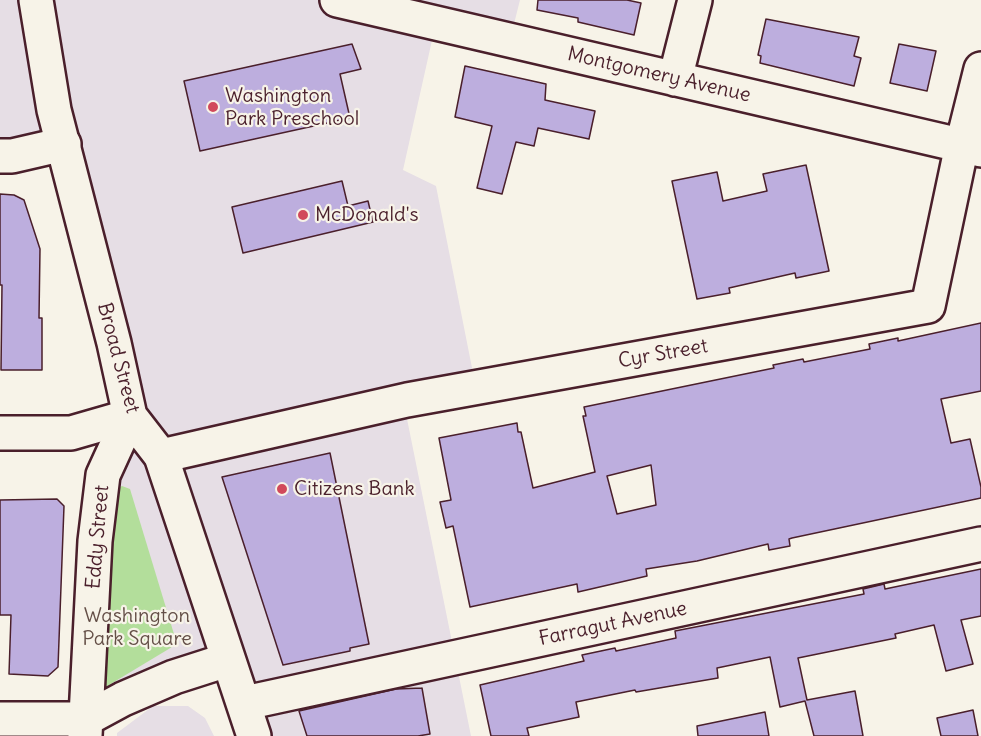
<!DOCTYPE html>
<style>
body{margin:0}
canvas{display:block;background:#f7f3e8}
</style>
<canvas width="981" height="736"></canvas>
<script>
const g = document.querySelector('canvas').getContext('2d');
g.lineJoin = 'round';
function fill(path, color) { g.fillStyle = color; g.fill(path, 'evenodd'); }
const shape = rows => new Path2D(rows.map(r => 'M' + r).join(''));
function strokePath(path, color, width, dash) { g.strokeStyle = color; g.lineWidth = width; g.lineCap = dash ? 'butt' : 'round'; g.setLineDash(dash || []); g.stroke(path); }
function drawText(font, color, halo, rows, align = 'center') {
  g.font = font + ' Delius,sans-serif'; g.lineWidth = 4.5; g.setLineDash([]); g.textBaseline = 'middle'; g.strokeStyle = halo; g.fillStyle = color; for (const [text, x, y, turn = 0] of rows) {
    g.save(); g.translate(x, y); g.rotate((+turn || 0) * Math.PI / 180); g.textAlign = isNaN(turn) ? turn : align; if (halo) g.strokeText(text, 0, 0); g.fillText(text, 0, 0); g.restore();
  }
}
fill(shape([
 [0,0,520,0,512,32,437,18,403,170,436,186,475,383,405,409,471,736,251,736,220,650,98,726,103,432,139,429,63,149,0,145],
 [153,706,188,706,205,718,214,736,117,736,117,733]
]), '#e6dee5');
fill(shape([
 [122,486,130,489,177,644,99,691,112,491]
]), '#b3de9b');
const building = shape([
 [538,0,627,0,641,3,634,35,578,22,578,18,537,10,538,0],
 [766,19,859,37,854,56,861,58,854,86,760,63,761,56,758,55,766,19],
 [352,44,361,69,340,74,350,118,200,151,184,81,352,44],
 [899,44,936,51,927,91,890,83,899,44],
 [465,66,546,84,545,100,595,111,589,139,538,128,534,146,516,142,502,194,477,188,492,126,455,117,465,66],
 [806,165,829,271,796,278,795,273,729,288,730,293,697,299,672,181,717,172,723,201,767,191,763,174,806,165],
 [342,181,348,206,368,201,373,222,243,253,232,207,342,181],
 [0,194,14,195,24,200,40,249,39,318,42,318,42,370,1,370,2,285,0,285,0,194],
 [981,323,981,391,941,399,951,443,970,439,981,487,981,498,792,538,789,539,790,546,769,550,768,544,697,561,646,569,647,576,578,592,577,584,470,607,453,526,446,528,440,502,451,500,439,438,517,423,518,432,521,432,533,488,595,472,583,416,586,416,584,407,774,368,773,365,803,359,804,362,870,349,869,344,898,338,898,341,981,323],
 [651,465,656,505,617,514,607,476,651,465],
 [330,453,369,644,350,648,350,651,283,665,222,477,330,453],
 [57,499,64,506,58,667,48,676,9,674,11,615,0,615,0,500,57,499],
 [981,569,981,616,961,620,973,664,946,671,934,625,895,634,896,638,798,658,807,700,855,691,863,736,814,736,805,701,780,707,770,657,717,668,718,678,636,692,635,690,576,702,579,717,527,728,529,736,491,736,480,685,584,661,582,655,615,648,616,651,676,638,675,631,864,594,863,589,884,584,885,589,981,569],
 [422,688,430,734,418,736,307,736,299,711,396,689,422,688],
 [973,710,978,736,941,736,937,718,973,710],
 [765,712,769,736,698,736,697,726,765,712]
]);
fill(building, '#bdaede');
strokePath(building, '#4a1f2b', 1.5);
const minor = shape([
 [337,0,981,150],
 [675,79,695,0],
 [0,156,12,156,64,144],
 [0,433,71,433,130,416],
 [161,456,407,400,928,306,962,145,981,69],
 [245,703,981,544],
 [0,719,86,719]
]);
const major = shape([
 [36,0,54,110,114,343,130,416,161,456,254,736],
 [86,719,123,699,174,677,227,660],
 [85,736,95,541,103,475,130,416]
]);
strokePath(minor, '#4a1f2b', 38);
strokePath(major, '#4a1f2b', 38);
strokePath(minor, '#f7f3e8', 33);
strokePath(major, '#f7f3e8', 33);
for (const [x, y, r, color] of [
 [213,107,6,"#d1495b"],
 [303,215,6,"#d1495b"],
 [282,489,6,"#d1495b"]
]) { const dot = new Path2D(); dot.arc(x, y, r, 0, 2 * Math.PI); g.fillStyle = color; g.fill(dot); strokePath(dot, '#f7f3e8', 2); }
drawText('20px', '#4a1f2b', '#f7f3e8', [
 ["Montgomery Avenue",659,75,13],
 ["Cyr Street",663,354,-10],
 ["Broad Street",118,358,75],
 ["Eddy Street",98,537,-85],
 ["Farragut Avenue",613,624,-12]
]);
drawText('20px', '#4a1f2b', '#f7f3e8', [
 ["Washington",225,96],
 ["Park Preschool",225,119],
 ["McDonald's",315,215],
 ["Citizens Bank",294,489]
], 'left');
drawText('20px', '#644f47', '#f7f3e8', [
 ["Washington",137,616],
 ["Park Square",137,639]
]);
</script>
